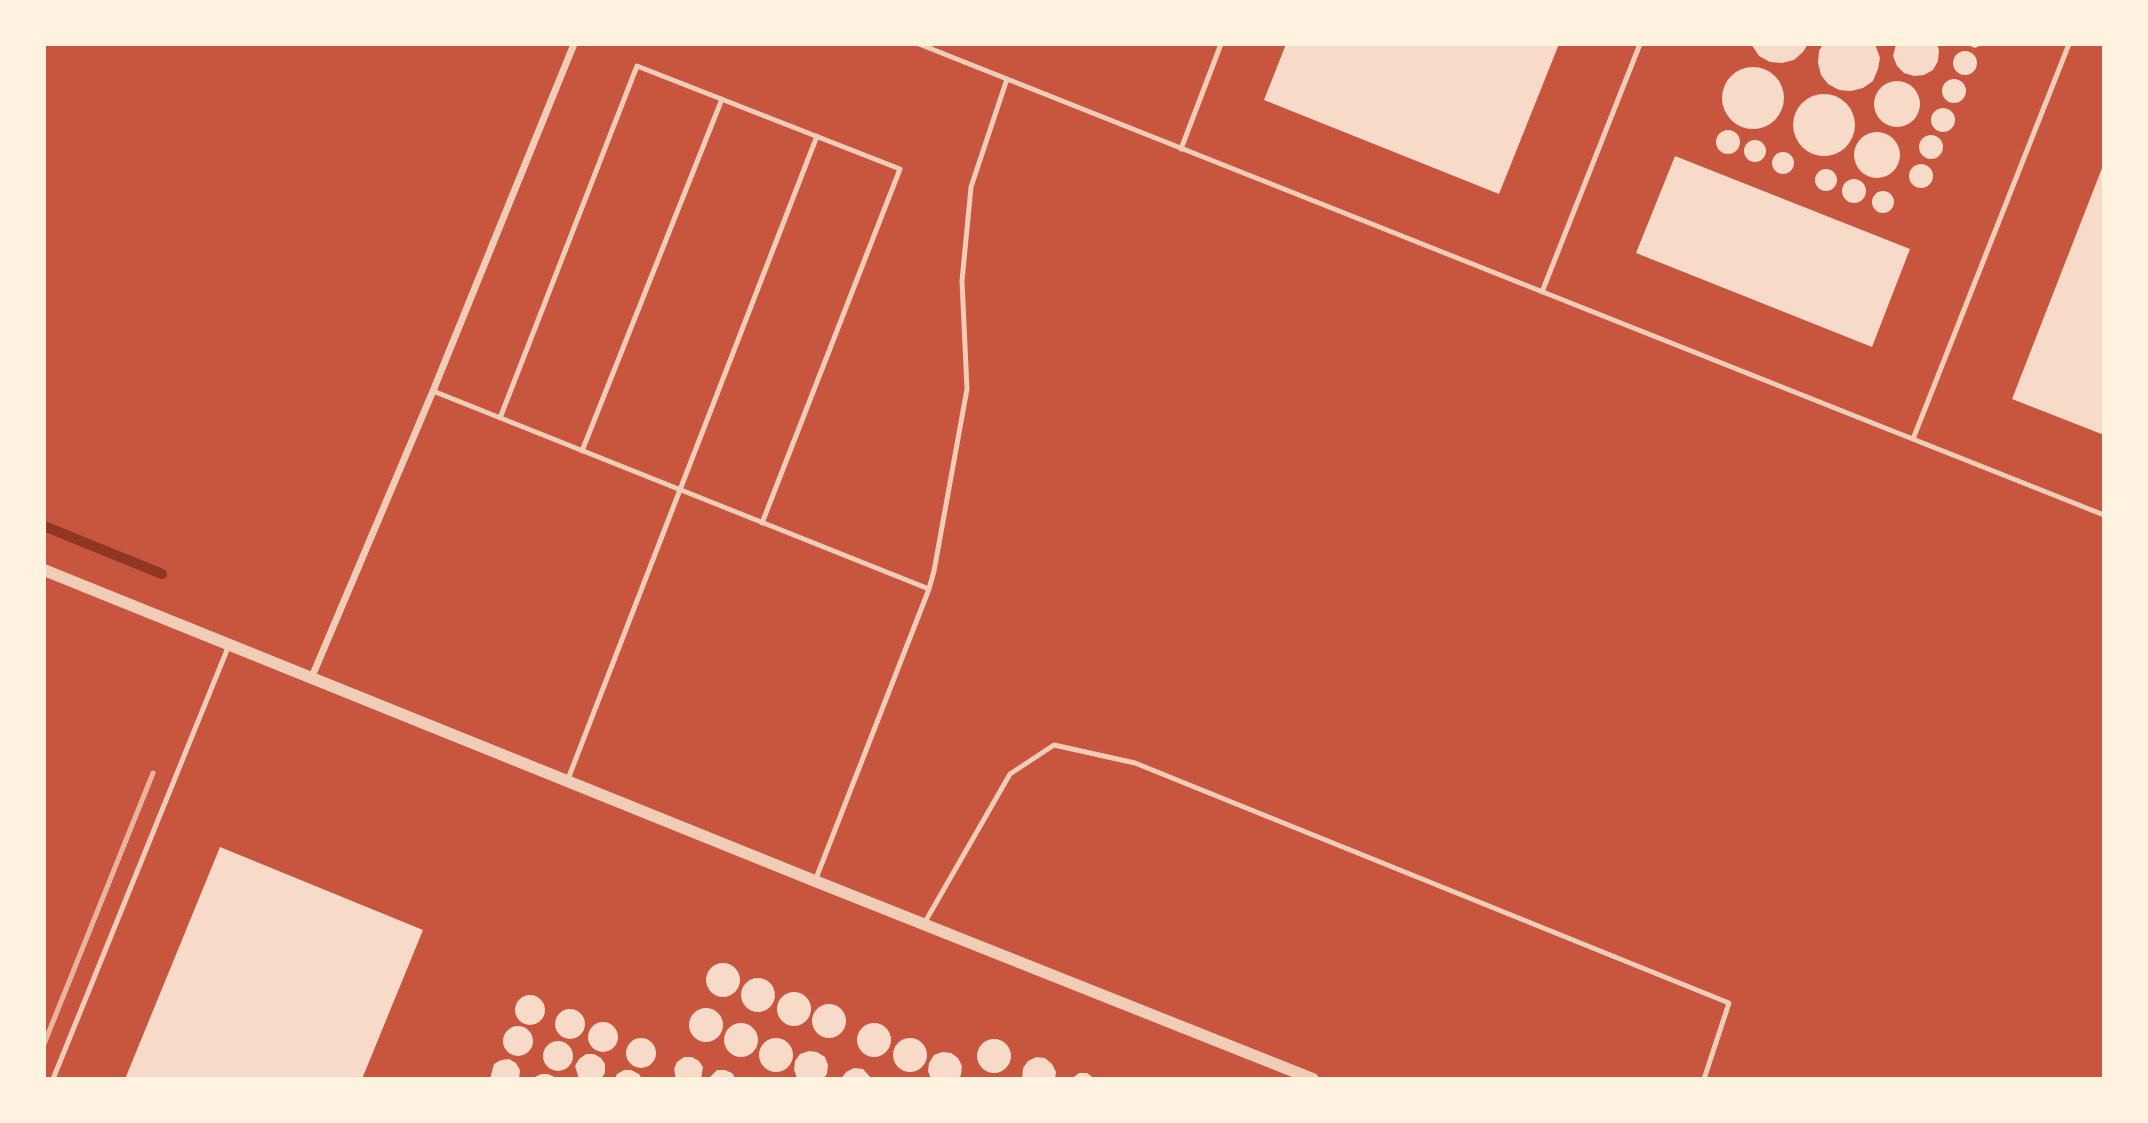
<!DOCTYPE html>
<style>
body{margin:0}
#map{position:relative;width:2148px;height:1123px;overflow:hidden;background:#c8553d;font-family:"Fira Sans Condensed",sans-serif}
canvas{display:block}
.frame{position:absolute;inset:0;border:46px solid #fff3e0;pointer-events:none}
</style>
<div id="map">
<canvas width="2148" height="1123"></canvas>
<div class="frame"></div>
</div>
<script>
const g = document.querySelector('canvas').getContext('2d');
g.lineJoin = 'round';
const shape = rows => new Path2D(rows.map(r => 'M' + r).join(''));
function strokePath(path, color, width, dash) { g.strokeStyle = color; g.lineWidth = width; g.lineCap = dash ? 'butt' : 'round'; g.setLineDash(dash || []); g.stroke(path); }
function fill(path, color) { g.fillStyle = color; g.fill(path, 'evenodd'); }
strokePath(shape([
 [44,526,162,574]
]), '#8f3625', 10);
fill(shape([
 [1286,44,1559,44,1499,194,1264,100],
 [1751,44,1808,44,1803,52,1794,60,1782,63,1770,62,1759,56],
 [1823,44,1875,44,1880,58,1878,69,1873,81,1863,88,1851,91,1839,90,1828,84,1821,75,1818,63,1819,51],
 [1896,44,1937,44,1939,50,1938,61,1933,70,1924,75,1914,76,1904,73,1897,66,1893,56],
 [1965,44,1984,44,1975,48],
 '1953 63a12 12 0 1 1 24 0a12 12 0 1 1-24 0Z',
 '1722 98a31 31 0 1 1 62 0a31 31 0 1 1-62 0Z',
 '1942 91a12 12 0 1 1 24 0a12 12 0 1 1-24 0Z',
 '1874 104a23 23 0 1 1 46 0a23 23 0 1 1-46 0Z',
 '1793 125a31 31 0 1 1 62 0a31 31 0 1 1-62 0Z',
 '1931 120a12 12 0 1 1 24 0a12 12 0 1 1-24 0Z',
 '1716 142a12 12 0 1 1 24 0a12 12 0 1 1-24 0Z',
 '1854 155a23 23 0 1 1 46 0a23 23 0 1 1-46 0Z',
 '1919 147a12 12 0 1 1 24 0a12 12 0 1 1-24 0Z',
 '1744 151a11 11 0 1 1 22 0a11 11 0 1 1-22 0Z',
 '1772 163a11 11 0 1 1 22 0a11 11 0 1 1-22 0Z',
 [1675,156,1910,249,1872,347,1636,253],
 [2104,163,2104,435,2012,399],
 '1909 176a12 12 0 1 1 24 0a12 12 0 1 1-24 0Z',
 '1815 180a11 11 0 1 1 22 0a11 11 0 1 1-22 0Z',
 '1842 191a12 12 0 1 1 24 0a12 12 0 1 1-24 0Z',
 '1872 202a11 11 0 1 1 22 0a11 11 0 1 1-22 0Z',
 [220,847,423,930,362,1079,125,1079],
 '706 980a17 17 0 1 1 34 0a17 17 0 1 1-34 0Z',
 '741 995a17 17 0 1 1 34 0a17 17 0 1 1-34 0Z',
 '777 1009a17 17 0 1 1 34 0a17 17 0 1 1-34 0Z',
 '515 1010a15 15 0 1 1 30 0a15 15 0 1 1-30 0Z',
 '812 1021a17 17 0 1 1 34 0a17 17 0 1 1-34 0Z',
 '689 1025a17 17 0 1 1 34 0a17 17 0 1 1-34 0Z',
 '555 1024a15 15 0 1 1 30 0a15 15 0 1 1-30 0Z',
 '588 1037a15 15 0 1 1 30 0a15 15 0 1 1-30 0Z',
 '857 1040a17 17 0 1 1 34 0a17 17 0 1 1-34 0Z',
 '724 1040a17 17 0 1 1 34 0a17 17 0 1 1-34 0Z',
 '503 1041a15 15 0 1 1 30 0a15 15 0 1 1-30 0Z',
 '626 1053a15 15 0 1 1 30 0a15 15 0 1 1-30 0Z',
 '893 1055a17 17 0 1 1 34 0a17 17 0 1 1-34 0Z',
 '759 1055a17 17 0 1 1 34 0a17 17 0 1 1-34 0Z',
 '977 1056a17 17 0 1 1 34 0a17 17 0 1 1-34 0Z',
 '543 1056a15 15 0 1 1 30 0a15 15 0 1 1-30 0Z',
 [809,1051,817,1052,825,1057,828,1065,827,1074,823,1079,797,1078,794,1070,795,1061,800,1054],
 [942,1052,951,1053,958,1058,962,1066,961,1075,958,1079,931,1079,928,1071,929,1063,934,1055],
 [586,1054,594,1054,601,1058,605,1064,605,1073,601,1079,579,1079,575,1066,579,1059],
 [684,1057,692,1057,699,1061,703,1067,701,1079,676,1079,674,1069,677,1062],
 [1036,1057,1045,1058,1052,1064,1056,1072,1055,1079,1022,1079,1023,1068,1028,1061],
 [509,1059,516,1063,520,1070,519,1079,490,1079,494,1064,501,1060],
 [854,1068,863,1069,872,1079,841,1079,846,1072],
 [624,1070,631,1070,639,1074,642,1079,615,1079,617,1074],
 [717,1070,725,1070,732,1073,736,1079,708,1079],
 [1079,1073,1087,1073,1095,1079,1071,1079],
 [541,1074,548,1074,559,1079,531,1079]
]), '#f7dbc8');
strokePath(shape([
 [919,44,2104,515],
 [1181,149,1221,44],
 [1542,292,1640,44],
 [433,391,929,589,815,881],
 [500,418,637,66,900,169,762,523],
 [1913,439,2069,44],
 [582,451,722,99],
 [929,589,934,571,967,389,962,281,971,187,1007,79],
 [568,779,817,136],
 [925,922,1010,774,1054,745,1135,763,1729,1003,1704,1079],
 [53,1079,229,645]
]), '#f1ccb7', 5);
strokePath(shape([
 [311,679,433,391,574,44]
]), '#f1ccb7', 7);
strokePath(shape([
 [44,570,815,881,1313,1079]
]), '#f1ccb7', 12);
strokePath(shape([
 [44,1044,153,773]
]), '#e9b49f', 5);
</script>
